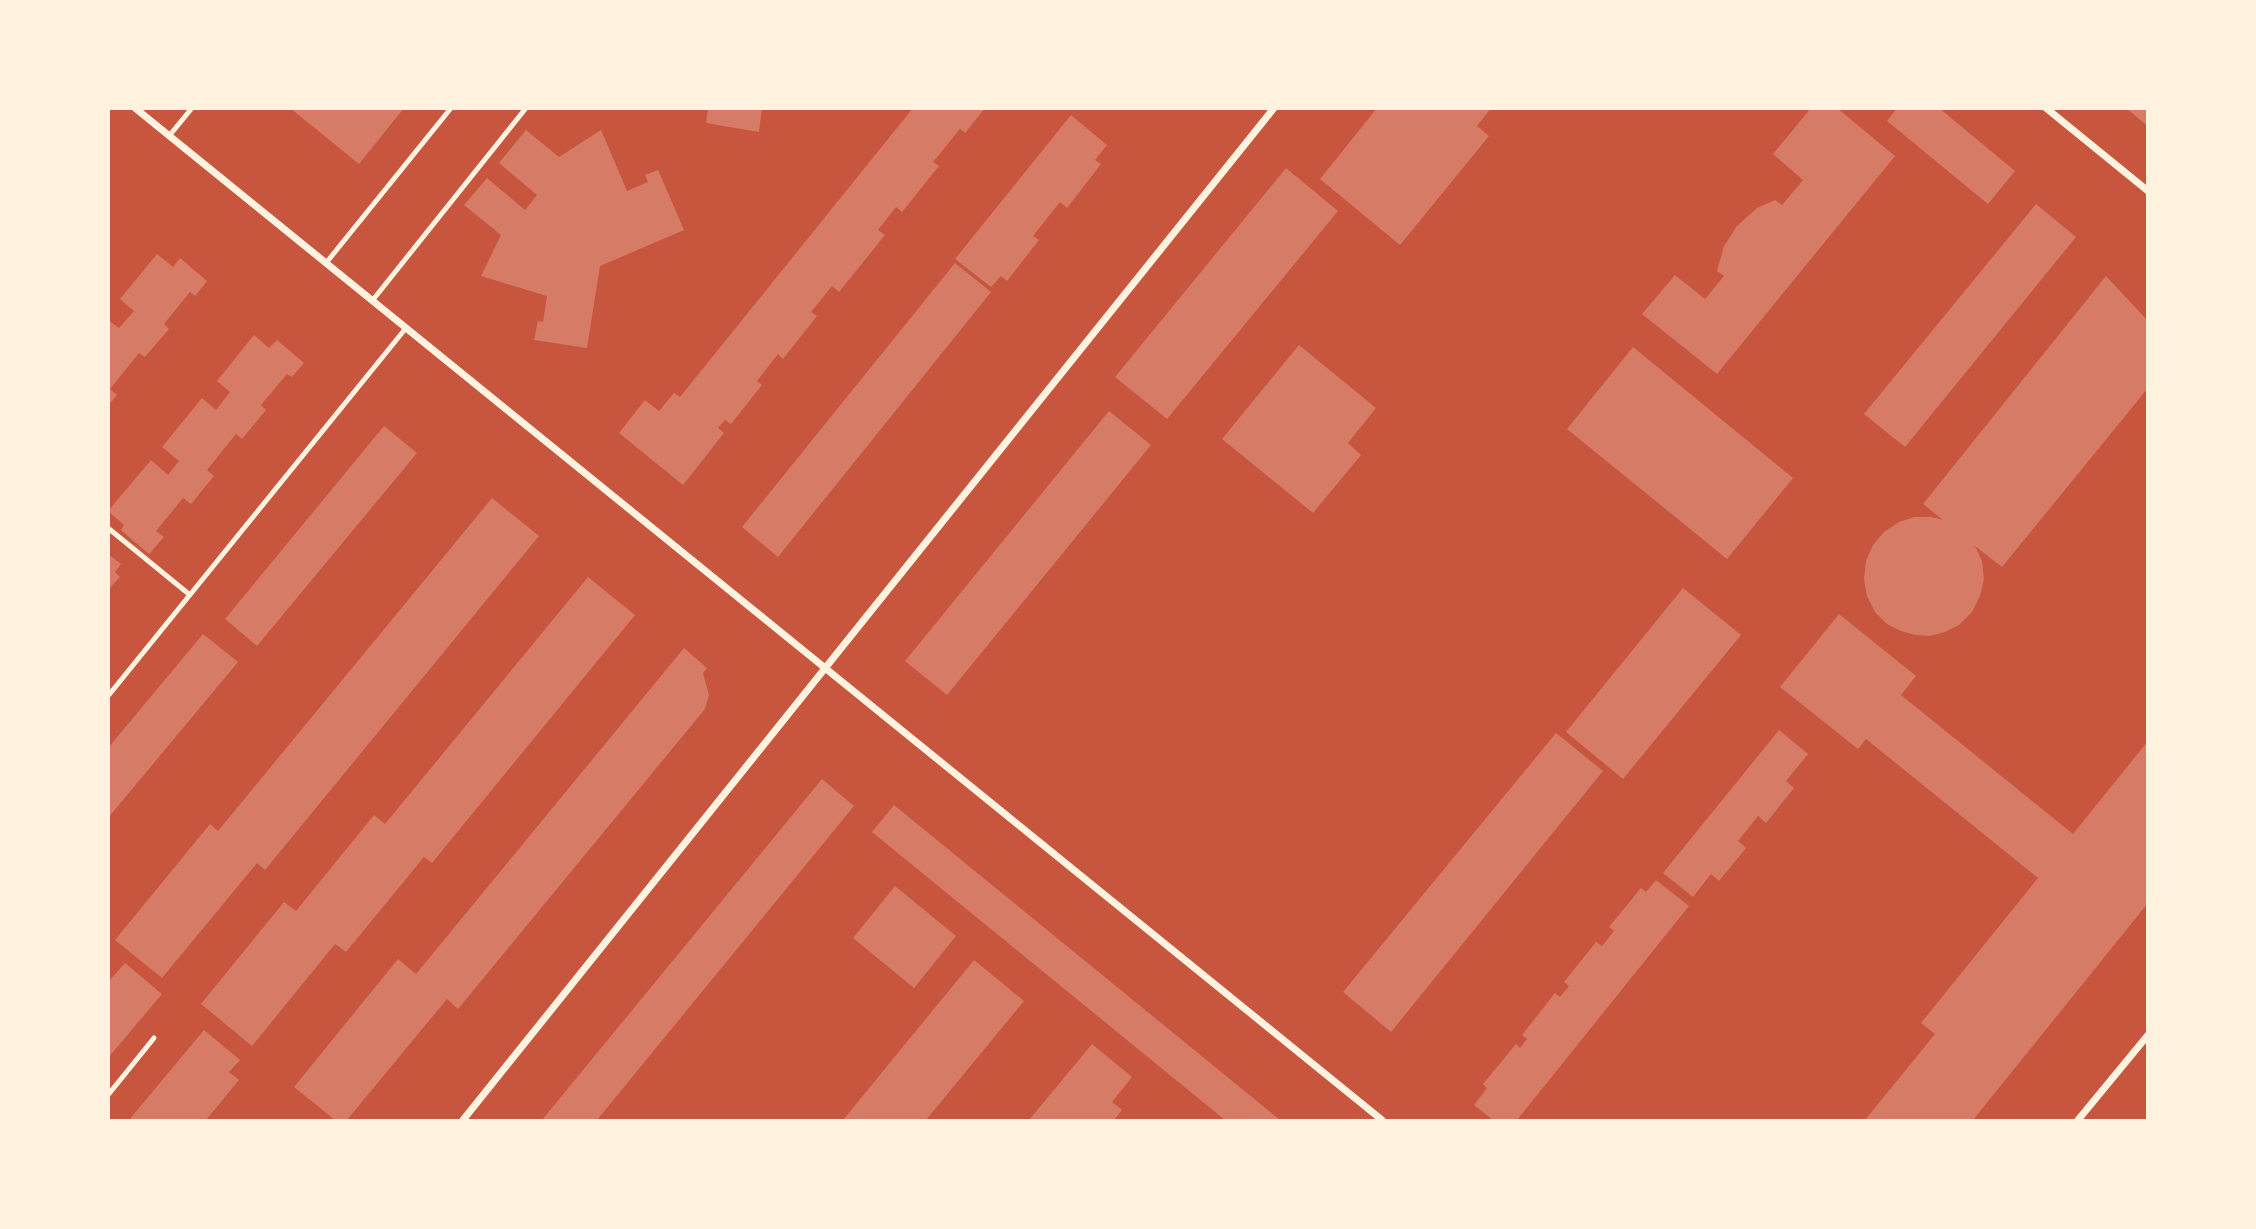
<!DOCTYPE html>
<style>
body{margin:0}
#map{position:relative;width:2256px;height:1229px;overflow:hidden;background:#c8553d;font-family:Barlow,sans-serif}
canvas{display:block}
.frame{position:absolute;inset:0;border:110px solid #fff3e0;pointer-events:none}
</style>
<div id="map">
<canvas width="2256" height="1229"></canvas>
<div class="frame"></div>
</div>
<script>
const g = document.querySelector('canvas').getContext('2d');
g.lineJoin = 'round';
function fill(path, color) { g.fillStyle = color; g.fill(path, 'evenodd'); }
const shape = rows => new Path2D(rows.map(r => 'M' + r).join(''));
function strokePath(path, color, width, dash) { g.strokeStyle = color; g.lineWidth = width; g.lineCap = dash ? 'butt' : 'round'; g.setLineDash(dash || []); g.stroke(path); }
fill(shape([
 [290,108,404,108,359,164],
 [708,108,762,108,759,132,706,123],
 [913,108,985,108,965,133,960,129,933,162,939,166,902,212,896,207,878,230,885,235,839,292,832,286,811,312,817,316,783,359,778,354,757,381,762,385,731,424,725,420,718,428,724,433,683,485,619,433,645,400,659,411,674,393,680,397],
 [1377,108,1491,108,1477,126,1489,136,1400,245,1320,179],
 [1811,108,1837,108,1895,156,1717,374,1642,314,1675,275,1705,299,1724,276,1717,271,1724,246,1737,226,1757,208,1775,200,1782,205,1803,180,1773,154],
 [1897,108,1939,108,2015,171,1988,204,1887,121],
 [2126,108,2148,108,2148,126,2144,123],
 [1071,115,1107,145,1095,160,1101,164,1067,208,1060,202,1033,236,1039,240,1007,281,1001,276,991,287,955,259],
 [526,130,559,157,601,130,627,191,648,182,645,175,658,170,684,230,600,266,587,348,534,340,538,321,543,322,547,296,481,276,501,235,464,205,487,178,525,210,537,195,499,163],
 [1286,168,1338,211,1167,419,1115,377],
 [2036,204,2076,237,1905,447,1864,414],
 [157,254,173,267,180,258,207,281,195,296,190,292,164,324,169,329,145,357,139,353,110,389,117,395,108,406,108,320,119,328,134,311,120,299],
 [955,263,991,292,778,557,742,527],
 [2106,276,2148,321,2148,388,2002,567,1975,546,1982,561,1984,579,1980,596,1972,612,1959,625,1945,632,1930,636,1915,635,1901,631,1887,624,1875,612,1867,596,1864,579,1866,561,1873,545,1884,532,1899,522,1915,517,1932,517,1943,520,1923,504],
 [254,335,269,348,277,340,304,363,292,377,287,374,261,405,266,410,242,439,236,434,207,470,214,476,191,504,183,498,156,531,164,537,149,554,121,530,124,525,108,511,151,460,168,475,179,461,162,447,202,398,216,410,230,392,217,381],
 [1299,345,1376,408,1348,443,1361,455,1313,513,1222,439],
 [1633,347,1793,478,1727,559,1567,429],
 [1109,411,1151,445,947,695,905,661],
 [384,426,417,453,257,646,225,619],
 [492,498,539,536,265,870,257,863,162,978,115,940,210,824,218,831],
 [108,554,121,564,115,572,120,577,108,590],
 [588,577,635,615,432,863,424,857,346,952,335,944,252,1046,201,1004,284,902,296,911,374,815,385,824],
 [1683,588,1741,635,1623,779,1566,732],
 [1839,614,1916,676,1901,695,2073,834,2148,741,2148,903,1973,1120,1865,1120,1935,1034,1921,1023,2038,878,1866,739,1858,749,1780,687],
 [203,634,238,662,108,818,108,748],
 [684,648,707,668,703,673,709,695,705,709,458,1009,447,999,347,1120,335,1120,294,1087,398,959,416,974],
 [1779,730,1808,754,1786,781,1794,788,1766,823,1758,816,1738,841,1746,848,1719,881,1711,874,1693,897,1663,873],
 [1556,733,1603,771,1391,1032,1343,992],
 [822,779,854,806,597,1120,542,1120],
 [894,805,1280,1120,1225,1120,872,832],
 [1656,880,1689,906,1517,1120,1493,1120,1474,1105,1487,1088,1483,1084,1516,1044,1520,1048,1527,1039,1522,1035,1555,993,1560,997,1569,986,1564,982,1596,942,1602,946,1614,931,1609,927,1641,888,1646,892],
 [895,886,956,936,914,988,853,938],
 [974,960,1024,1001,926,1120,843,1120],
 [125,963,162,994,108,1058,108,982],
 [204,1030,240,1060,229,1072,239,1080,206,1120,129,1120],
 [1092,1044,1132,1077,1112,1102,1122,1110,1114,1120,1029,1120]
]), '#d67c66');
strokePath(shape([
 [169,136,192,108],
 [326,263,451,108],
 [372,301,526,108],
 [108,528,190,595],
 [108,696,406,328],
 [108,1095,154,1038]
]), '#fff3e0', 5);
strokePath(shape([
 [135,108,1382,1120],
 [2046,108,2148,191],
 [463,1120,1274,108],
 [2078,1120,2148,1035]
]), '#fff3e0', 7);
</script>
